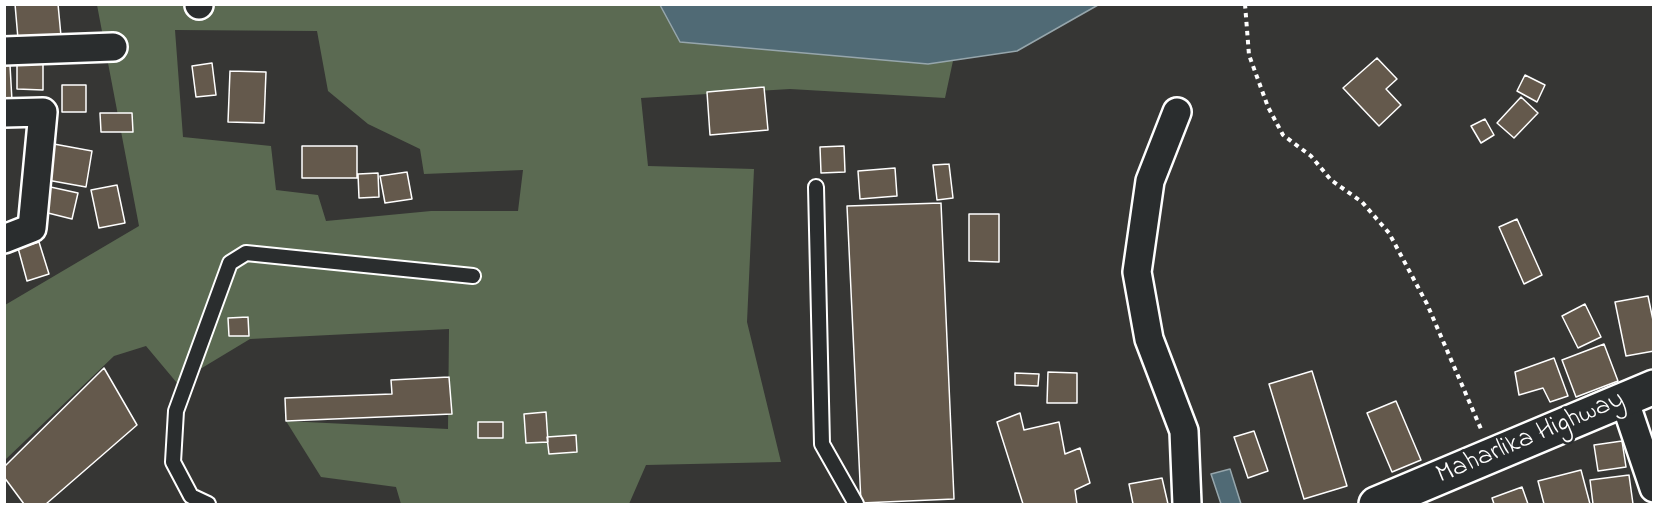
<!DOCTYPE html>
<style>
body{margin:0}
#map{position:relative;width:1658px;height:509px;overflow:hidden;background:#363634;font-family:"Indie Flower",sans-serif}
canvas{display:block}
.frame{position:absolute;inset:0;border:6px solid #fff;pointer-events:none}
</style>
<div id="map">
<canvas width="1658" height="509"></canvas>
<div class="frame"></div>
</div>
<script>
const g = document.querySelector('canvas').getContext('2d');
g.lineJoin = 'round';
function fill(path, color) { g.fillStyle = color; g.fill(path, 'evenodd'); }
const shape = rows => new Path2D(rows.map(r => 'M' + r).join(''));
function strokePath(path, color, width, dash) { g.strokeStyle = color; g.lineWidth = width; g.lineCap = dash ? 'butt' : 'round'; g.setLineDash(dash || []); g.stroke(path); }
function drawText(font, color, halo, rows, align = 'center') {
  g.font = font + ' "Indie Flower",sans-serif'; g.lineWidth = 5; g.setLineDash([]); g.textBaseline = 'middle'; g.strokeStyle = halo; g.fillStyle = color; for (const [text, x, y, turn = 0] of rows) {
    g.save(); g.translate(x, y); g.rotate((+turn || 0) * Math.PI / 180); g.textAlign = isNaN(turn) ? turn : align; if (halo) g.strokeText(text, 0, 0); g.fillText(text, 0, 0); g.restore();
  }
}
fill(shape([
 [97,5,965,5,945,98,790,89,641,98,648,166,754,169,747,322,781,462,646,465,629,504,401,504,396,487,321,477,286,421,448,429,449,329,250,339,177,383,146,346,114,356,5,460,5,305,139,226],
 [175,30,317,31,328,91,368,124,420,149,424,174,523,170,518,211,431,211,326,221,318,195,276,190,271,146,183,137]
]), '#5b6a52');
const water = shape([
 [660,5,1098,5,1017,51,928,64,680,42,660,5],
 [1230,469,1241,504,1221,504,1211,474,1230,469]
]);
fill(water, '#506a75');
strokePath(water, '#96a6ac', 1.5);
const building = shape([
 [15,4,58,4,61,36,18,39,15,4],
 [17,57,43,57,43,90,17,89,17,57],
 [1377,58,1397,79,1386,89,1401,105,1379,126,1343,88,1377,58],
 [212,63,216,95,196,97,192,66,212,63],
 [4,65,10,65,12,101,4,101,4,65],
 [230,71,266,72,264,123,228,122,230,71],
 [1525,75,1545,85,1537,102,1517,91,1525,75],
 [62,85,86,85,86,112,62,112,62,85],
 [764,87,768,130,710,135,707,92,764,87],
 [1521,97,1538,113,1514,138,1497,123,1521,97],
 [100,113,132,113,133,132,101,132,100,113],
 [1485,119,1494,135,1481,143,1471,126,1485,119],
 [54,144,92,151,86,187,47,180,54,144],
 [302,146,357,146,357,178,302,178,302,146],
 [844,146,845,172,821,173,820,147,844,146],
 [949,164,953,198,937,200,933,165,949,164],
 [895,168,897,196,860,199,858,171,895,168],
 [407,172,412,199,385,203,380,176,407,172],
 [378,173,379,197,359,198,358,174,378,173],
 [117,185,125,223,99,228,91,190,117,185],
 [46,186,78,193,72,219,40,211,46,186],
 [941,203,954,499,861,503,847,206,941,203],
 [969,214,999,214,999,262,969,261,969,214],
 [1517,219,1542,275,1524,284,1499,227,1517,219],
 [39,242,49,274,27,281,18,248,39,242],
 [1648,296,1654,325,1654,351,1626,356,1615,302,1648,296],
 [1585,304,1601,337,1578,348,1562,316,1585,304],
 [248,317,249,336,229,336,228,318,248,317],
 [1604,344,1618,381,1576,397,1562,360,1604,344],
 [1554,358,1568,396,1550,402,1543,388,1519,395,1515,372,1554,358],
 [104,368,137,425,46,504,24,504,4,477,4,467,104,368],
 [1312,371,1347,486,1304,499,1269,384,1312,371],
 [1048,372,1077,373,1077,403,1047,403,1048,372],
 [1015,373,1039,374,1038,386,1015,385,1015,373],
 [449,377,452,414,286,421,285,398,392,394,391,380,449,377],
 [1396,401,1421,460,1392,472,1367,413,1396,401],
 [546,412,548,442,526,443,524,414,546,412],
 [1020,413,1024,430,1059,422,1065,454,1080,448,1090,483,1075,490,1077,504,1023,504,997,422,1020,413],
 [478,422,503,422,503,438,478,438,478,422],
 [1254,431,1268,471,1248,478,1234,437,1254,431],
 [576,435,577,452,549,454,547,437,576,435],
 [1622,441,1626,467,1598,471,1594,445,1622,441],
 [1581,470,1590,504,1544,504,1538,481,1581,470],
 [1629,475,1633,504,1593,504,1590,480,1629,475],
 [1162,478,1168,504,1133,504,1129,484,1162,478],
 [1522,487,1528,504,1494,504,1492,498,1522,487]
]);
fill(building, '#64594c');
strokePath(building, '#fff', 1.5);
const service = shape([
 [816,187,822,444,856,504],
 [208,504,191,496,173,462,176,411,230,263,246,253,473,276]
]);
const minor = shape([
 [199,4,199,5],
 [4,51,113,47],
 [1177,112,1150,181,1137,272,1149,339,1184,431,1187,504],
 [4,113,43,112,32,228,4,239],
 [1624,399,1654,488]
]);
const trunk = shape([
 [1376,504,1654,387]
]);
strokePath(service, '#fff', 18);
strokePath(minor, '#fff', 32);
strokePath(trunk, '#fff', 38);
strokePath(shape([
 [1245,4,1249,55,1268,107,1283,135,1311,156,1331,180,1362,202,1389,233,1427,304,1481,429]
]), '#fff', 4, [4.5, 4.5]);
strokePath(service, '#2a2d2e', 14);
strokePath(minor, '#2a2d2e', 27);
strokePath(trunk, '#2a2d2e', 33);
drawText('27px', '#fff', '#2a2d2e', [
 ["Maharlika Highway",1531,439,-23]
]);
</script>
